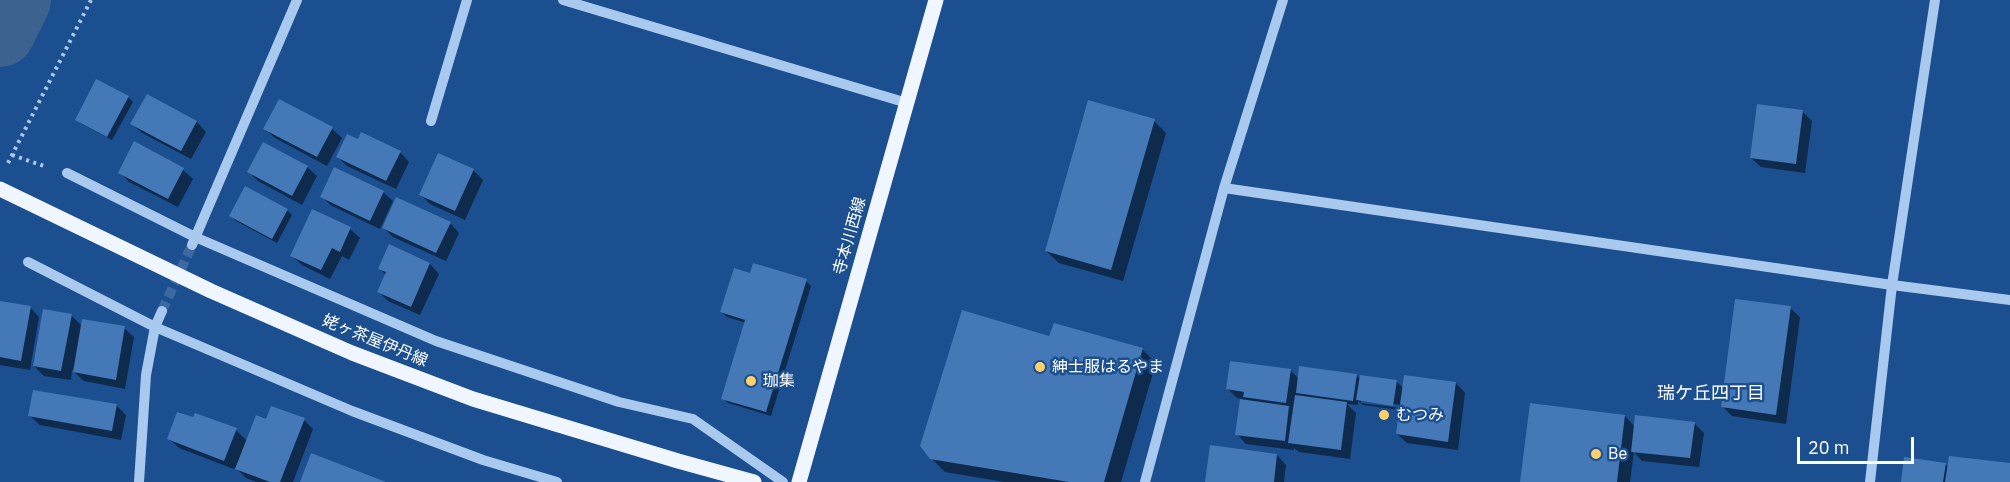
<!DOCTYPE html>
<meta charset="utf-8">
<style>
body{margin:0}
#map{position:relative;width:2010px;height:482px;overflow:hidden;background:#1b4f8f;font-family:"IBM Plex Sans",sans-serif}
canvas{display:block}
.scale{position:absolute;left:1797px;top:437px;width:117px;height:27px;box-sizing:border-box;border:3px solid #fff;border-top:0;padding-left:8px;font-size:18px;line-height:21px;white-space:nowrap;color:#fff;-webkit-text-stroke:4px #1b4f8f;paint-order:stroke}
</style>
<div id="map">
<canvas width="2010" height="482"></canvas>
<div class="scale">20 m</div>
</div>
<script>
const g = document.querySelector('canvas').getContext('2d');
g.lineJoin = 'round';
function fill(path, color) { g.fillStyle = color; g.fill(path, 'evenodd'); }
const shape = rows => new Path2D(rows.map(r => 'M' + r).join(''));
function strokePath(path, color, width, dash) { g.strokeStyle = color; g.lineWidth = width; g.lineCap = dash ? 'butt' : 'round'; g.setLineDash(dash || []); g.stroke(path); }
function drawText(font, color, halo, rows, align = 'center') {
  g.font = font + ' "IBM Plex Sans","Noto Sans JP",sans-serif'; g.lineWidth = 5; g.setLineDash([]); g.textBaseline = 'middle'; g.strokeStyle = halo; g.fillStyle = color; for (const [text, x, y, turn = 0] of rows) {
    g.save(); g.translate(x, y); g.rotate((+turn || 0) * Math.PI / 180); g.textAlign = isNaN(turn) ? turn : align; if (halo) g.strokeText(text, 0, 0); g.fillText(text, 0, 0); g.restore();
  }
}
fill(shape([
 [148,96,197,122,206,132,191,159,142,133,132,124],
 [128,97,133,102,112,140,82,124,77,119],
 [1802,111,1812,121,1805,173,1761,167,1751,158],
 [1154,121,1166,133,1123,281,1059,263,1046,251],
 [265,129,332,129,342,138,327,166,275,138],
 [359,141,400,152,409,162,396,189,347,166,338,157],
 [439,155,474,171,483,180,465,220,430,204,420,194],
 [307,167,317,176,302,205,258,181,249,172],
 [183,170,193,179,178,207,129,182,120,172],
 [383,192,393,201,380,229,332,206,322,197],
 [287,210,292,215,277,243,236,221,231,216],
 [450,223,459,233,446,261,393,237,384,228],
 [350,229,360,238,349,260,342,256,330,279,302,265,292,256],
 [430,264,439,274,420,315,388,301,379,292,386,275,379,268],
 [751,275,806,281,811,286,771,416,728,403,723,398,746,323,727,317,722,312],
 [0,302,30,307,39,317,30,370,0,365],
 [1790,308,1800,317,1786,424,1732,416,1722,406],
 [71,315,83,327,124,328,134,337,125,389,84,381,72,370,71,380,44,376,34,366],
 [1142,349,1156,363,1121,482,1005,482,945,472,931,458],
 [1290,370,1299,379,1356,375,1361,380,1396,381,1403,388,1456,383,1465,393,1458,450,1407,443,1397,434,1400,410,1363,405,1358,401,1358,405,1347,404,1356,413,1350,459,1299,452,1294,448,1294,450,1246,444,1237,434,1242,399,1237,398,1228,389],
 [1361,400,1401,405,1401,408,1361,403],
 [116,405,126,415,121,440,40,425,30,416],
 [1625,416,1635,427,1694,423,1704,433,1699,467,1642,461,1634,452,1630,482,1522,482],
 [304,420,313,429,293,482,257,482,246,478,235,467,234,469,179,448,169,439,236,430,247,441],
 [1277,455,1286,465,1284,482,1207,482],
 [1945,464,1949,468,2010,465,2010,482,1903,482]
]), '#0007');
strokePath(shape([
 [0,32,16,0]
]), '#3c6290', 70);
fill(shape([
 [96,79,129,96,107,137,75,120],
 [147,94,197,121,181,151,130,124],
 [279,99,333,127,317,157,263,129],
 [1088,100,1155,119,1111,270,1045,251],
 [1757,104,1803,110,1796,164,1750,158],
 [361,132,401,151,386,181,336,157,347,134,358,139],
 [134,141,184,168,168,199,118,173],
 [263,142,308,166,292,196,247,172],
 [438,153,474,169,455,211,419,195],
 [334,167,384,191,370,221,320,197],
 [245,186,288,209,272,239,229,216],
 [396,197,451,222,436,253,382,228],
 [312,209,351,227,340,252,332,248,321,270,290,256],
 [389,244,430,263,411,307,377,292,386,272,378,269],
 [753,263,807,279,766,412,721,399,745,320,720,312,734,268,750,273],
 [1735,299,1791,306,1776,415,1721,407],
 [0,301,31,306,21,361,0,357],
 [43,309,72,314,61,371,33,366],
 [962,310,1049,336,1054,323,1143,348,1104,482,1069,482,930,459,920,446],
 [82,319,125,326,116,380,73,372],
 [1230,361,1291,369,1286,403,1243,397,1244,392,1226,389],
 [1299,366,1357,374,1353,401,1296,393],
 [1360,375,1397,380,1393,406,1356,400],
 [1404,375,1456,382,1448,442,1396,434],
 [33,390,117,404,112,431,28,416],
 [1295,395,1347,402,1341,450,1288,443],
 [1240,399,1289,406,1285,441,1235,435],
 [1530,403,1625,415,1617,482,1520,482],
 [271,406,305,418,280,482,270,482,235,469,256,415,266,419],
 [177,412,193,417,195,413,237,428,224,461,167,439],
 [1635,415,1695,422,1690,458,1631,452],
 [1210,445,1277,454,1274,482,1205,482],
 [311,453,386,482,300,482],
 [1949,456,2010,463,2010,482,1945,482],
 [1904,457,1946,463,1943,482,1901,482]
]), '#4478b7');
strokePath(shape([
 [162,311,192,245]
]), '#3d69a0', 10, [10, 5]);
strokePath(shape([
 [12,155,44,166],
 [8,163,91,0]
]), '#a9c9ee', 4, [3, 4.5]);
strokePath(shape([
 [563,0,907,103],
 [431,121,467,0],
 [67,173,195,237,436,341,619,402,693,419,783,482],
 [1224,188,1892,285,2010,300],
 [192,245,297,0],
 [28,262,155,327,352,411,483,460,557,482],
 [139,482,146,375,155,327,162,311],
 [1145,482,1224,188,1283,0],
 [1870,482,1892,285,1935,0]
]), '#a9c9ee', 10);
strokePath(shape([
 [0,189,211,291,352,353,473,399,678,461,754,482],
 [799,482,936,0]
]), '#f0f6ff', 15);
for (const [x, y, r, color] of [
 [1040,367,6,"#ffd166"],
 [751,381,6,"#ffd166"],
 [1384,415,6,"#ffd166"],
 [1596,454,6,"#ffd166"]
]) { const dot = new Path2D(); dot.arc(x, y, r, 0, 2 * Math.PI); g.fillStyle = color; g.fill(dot); strokePath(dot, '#1b4f8f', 2); }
drawText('16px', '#fff', '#1b4f8f', [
 ["寺本川西線",850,236,-74],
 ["姥ヶ茶屋伊丹線",375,341,22]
]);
drawText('16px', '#fff', '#1b4f8f', [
 ["紳士服はるやま",1052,367],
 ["珈集",763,381],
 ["むつみ",1396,415],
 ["Be",1608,454]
], 'left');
drawText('18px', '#fff', '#1b4f8f', [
 ["瑞ケ丘四丁目",1711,394]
]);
</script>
